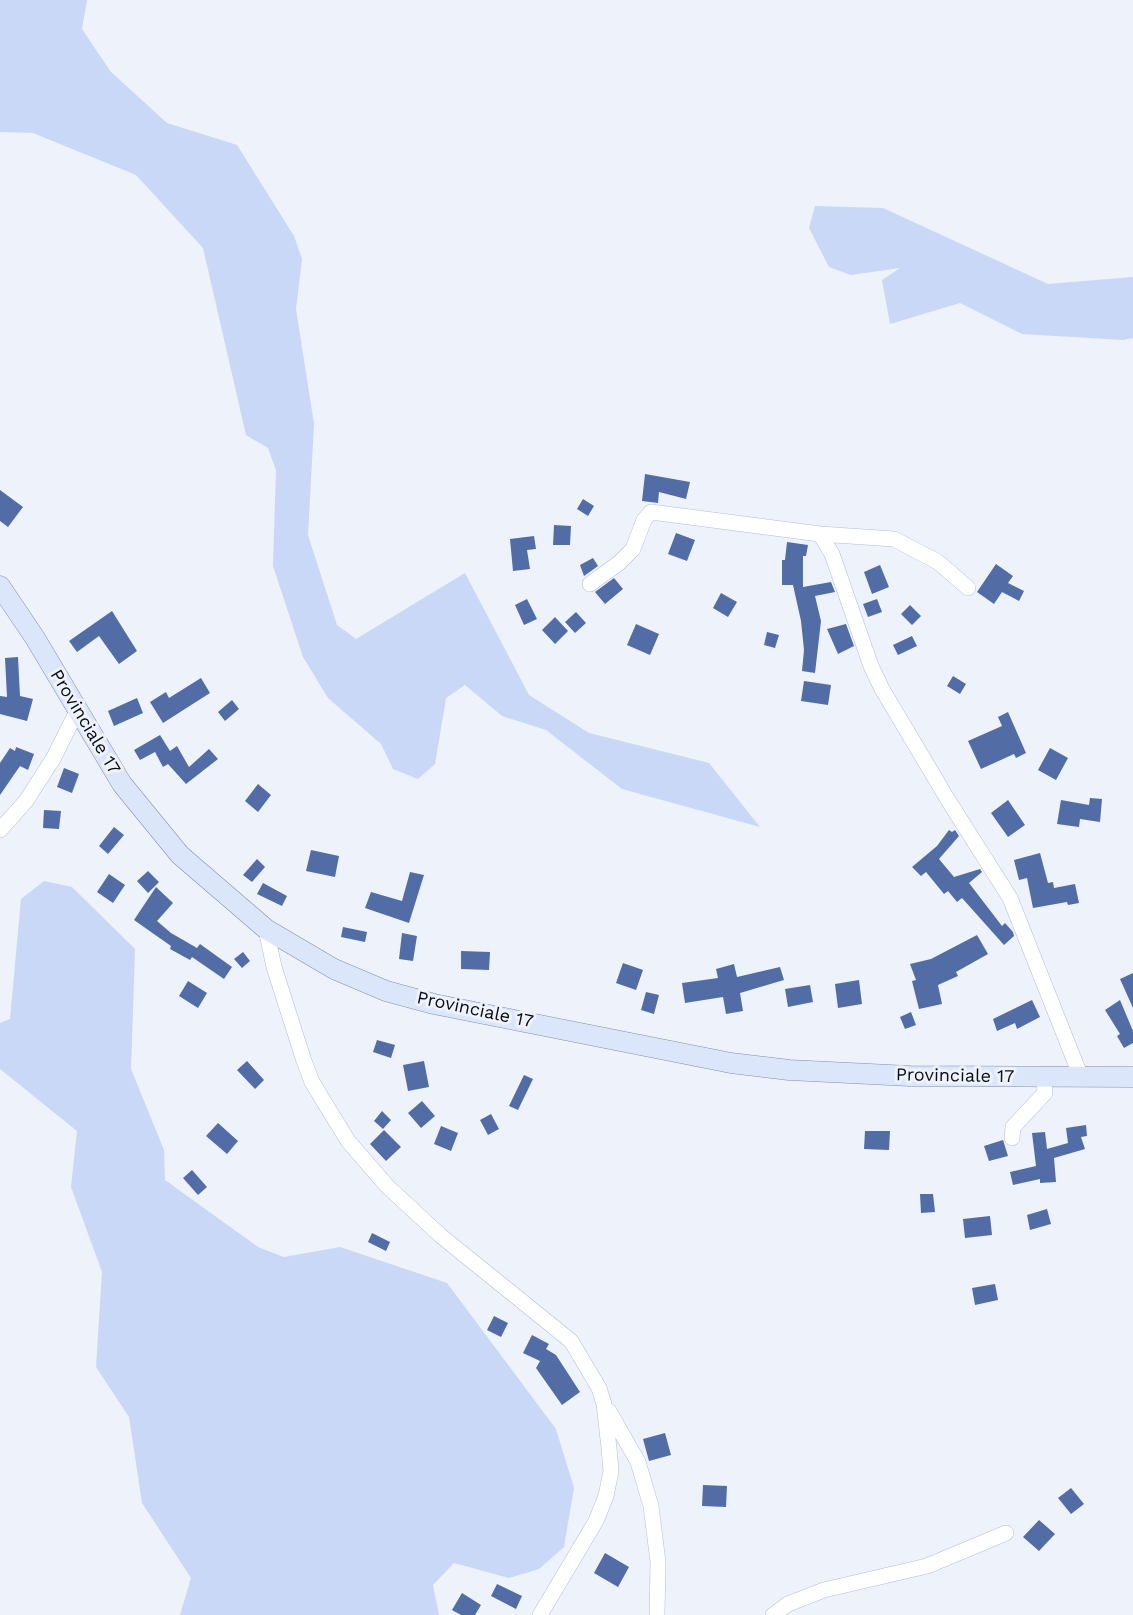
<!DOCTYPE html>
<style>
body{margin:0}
canvas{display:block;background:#edf2fb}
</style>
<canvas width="1133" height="1615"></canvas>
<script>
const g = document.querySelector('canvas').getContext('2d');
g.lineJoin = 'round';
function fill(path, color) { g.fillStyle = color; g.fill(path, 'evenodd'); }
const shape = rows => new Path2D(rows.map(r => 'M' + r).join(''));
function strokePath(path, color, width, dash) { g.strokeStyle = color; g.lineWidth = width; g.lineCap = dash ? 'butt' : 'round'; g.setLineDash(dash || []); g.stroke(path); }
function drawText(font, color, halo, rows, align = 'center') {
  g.font = font + ' "Work Sans",sans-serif'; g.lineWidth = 6; g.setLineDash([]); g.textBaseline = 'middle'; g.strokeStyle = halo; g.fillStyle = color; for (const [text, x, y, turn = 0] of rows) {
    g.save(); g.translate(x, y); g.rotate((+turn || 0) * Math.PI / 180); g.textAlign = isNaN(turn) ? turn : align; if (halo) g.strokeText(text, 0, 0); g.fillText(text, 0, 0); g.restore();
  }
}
fill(shape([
 [0,0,87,0,82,29,111,72,167,123,237,145,294,236,302,259,296,309,314,424,308,535,337,625,356,639,465,573,529,695,589,733,709,763,760,827,622,789,546,730,502,716,465,685,446,698,435,764,418,779,393,769,381,744,328,698,303,657,273,566,276,470,268,448,246,435,203,248,136,175,33,133,0,132],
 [815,206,883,208,1048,284,1133,277,1133,338,1123,340,1022,334,960,303,890,324,882,280,900,268,851,275,829,267,809,228],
 [44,881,72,887,135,949,131,1069,164,1150,165,1180,258,1247,284,1257,340,1247,447,1283,556,1429,574,1488,564,1547,539,1569,509,1578,454,1563,433,1585,439,1615,180,1615,191,1578,142,1503,129,1417,96,1367,102,1272,71,1187,77,1131,0,1069,0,1023,10,1019,21,899]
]), '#c9d8f7');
fill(shape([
 [645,474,690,482,686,499,659,492,658,503,642,501],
 [0,490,23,507,8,527,0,521],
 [583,499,594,506,588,516,577,509],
 [554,525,571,526,570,545,553,545],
 [676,533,695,540,687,561,668,554],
 [534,536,536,549,527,550,530,569,513,571,510,539],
 [787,542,808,545,806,556,803,556,803,587,831,582,835,592,815,596,821,621,815,673,802,671,804,650,801,621,793,585,782,585,782,560,785,560],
 [593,558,598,566,584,576,580,565],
 [996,564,1013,576,1008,583,1024,591,1019,601,1002,592,994,604,977,592],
 [880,565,889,587,872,594,864,572],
 [614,578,623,589,605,604,595,592],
 [721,593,737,602,728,617,713,608],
 [527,599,537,619,524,625,515,605],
 [877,599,882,612,868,617,863,604],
 [910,605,921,616,912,625,901,614],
 [112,611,137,651,119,664,99,636,77,652,69,641],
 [576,612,586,623,575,633,565,622],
 [555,617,568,631,555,644,542,630],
 [636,624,659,634,650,655,627,645],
 [846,624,854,646,838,654,827,629],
 [767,632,779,635,775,648,764,645],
 [912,636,917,646,898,655,893,645],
 [18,657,20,696,33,699,27,721,0,714,0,696,7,697,5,658],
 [953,676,966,684,960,694,947,686],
 [201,678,210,693,163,723,150,702,166,692,169,698],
 [804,681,831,685,828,705,801,701],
 [137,698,143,713,114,726,108,711],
 [232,700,239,709,225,721,218,712],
 [1008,712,1026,753,1016,758,1014,754,981,769,968,741,1002,726,998,717],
 [160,735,170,751,177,746,189,767,209,749,218,759,186,784,168,764,163,767,155,752,140,760,134,750],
 [16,747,34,754,28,770,20,766,0,795,0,763,10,748,15,751],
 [1050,748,1068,758,1056,780,1038,770],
 [64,768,79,774,72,793,57,787],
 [258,784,271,795,258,812,245,801],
 [1090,798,1102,799,1100,822,1080,819,1079,827,1057,824,1061,800,1089,805],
 [1008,800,1025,825,1008,837,991,813],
 [44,810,61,811,59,829,43,828],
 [114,827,124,835,108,854,99,846],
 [949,830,952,832,955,830,959,836,939,859,954,877,980,869,982,872,969,883,1002,926,1005,923,1013,932,1014,936,1004,945,962,898,957,902,948,891,944,894,926,872,921,876,912,867,937,846],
 [311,850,339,856,335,877,306,871],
 [1040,853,1048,883,1053,882,1054,888,1075,884,1079,903,1068,905,1067,902,1033,908,1027,878,1019,880,1014,860],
 [257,859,265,867,252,882,243,875],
 [148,871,159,882,148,893,137,881],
 [410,872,424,875,409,923,365,908,371,892,402,901],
 [109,874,125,885,113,903,97,892],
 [263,883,287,896,282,906,257,894],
 [156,887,173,903,157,921,171,933,197,948,200,944,232,967,224,979,192,957,190,960,170,949,171,946,134,920],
 [343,927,367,932,365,942,341,937],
 [402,933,417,936,413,961,399,959],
 [977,935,988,954,956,972,958,976,938,985,942,1004,919,1009,912,981,916,980,910,964,931,959],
 [461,951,490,952,489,970,461,969],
 [243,952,250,961,242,968,234,959],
 [623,963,643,970,636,990,616,983],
 [734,964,737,977,780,967,784,980,740,993,743,1011,726,1014,723,997,685,1003,682,983,718,978,716,969],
 [1133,973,1133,1008,1120,979],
 [859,980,862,1004,838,1008,835,984],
 [188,981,207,993,198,1008,179,996],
 [810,985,813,1002,788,1007,785,989],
 [646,992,659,995,654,1014,641,1010],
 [1032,1000,1040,1017,1017,1029,1015,1023,997,1031,993,1019],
 [1120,1000,1133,1031,1133,1043,1124,1048,1117,1036,1120,1034,1105,1010],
 [911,1012,916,1025,905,1029,900,1017],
 [377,1040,395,1045,391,1058,373,1052],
 [247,1061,264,1080,255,1089,237,1070],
 [424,1061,429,1087,408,1091,403,1065],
 [524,1075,533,1079,518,1110,509,1106],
 [422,1101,435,1116,421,1128,408,1113],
 [382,1111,391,1120,383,1129,374,1121],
 [491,1114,499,1129,488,1135,480,1120],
 [218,1123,238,1141,227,1154,206,1136],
 [1086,1125,1087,1136,1081,1137,1085,1149,1054,1158,1056,1182,1040,1183,1040,1179,1013,1185,1010,1172,1036,1166,1032,1133,1045,1132,1047,1149,1068,1143,1066,1128],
 [441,1126,458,1133,451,1151,434,1144],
 [384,1130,401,1147,386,1161,370,1144],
 [865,1131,890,1131,889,1150,864,1149],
 [1003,1140,1008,1156,989,1161,984,1146],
 [192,1170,207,1187,198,1195,183,1178],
 [920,1194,933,1194,935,1212,921,1213],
 [1047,1209,1051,1224,1030,1230,1027,1215],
 [990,1216,992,1235,965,1238,963,1219],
 [372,1233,390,1242,386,1251,368,1242],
 [995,1284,998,1300,975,1305,972,1288],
 [494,1316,508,1323,501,1337,487,1330],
 [532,1335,549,1344,546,1349,556,1355,580,1392,562,1405,536,1368,540,1361,523,1353],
 [665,1433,671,1455,649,1461,643,1439],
 [703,1485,727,1486,726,1507,702,1506],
 [1071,1488,1084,1504,1071,1514,1058,1498],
 [1039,1520,1055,1534,1039,1551,1023,1537],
 [605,1553,629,1567,618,1587,594,1573],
 [497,1584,522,1596,516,1609,491,1596],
 [462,1593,481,1605,475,1615,461,1615,452,1610]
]), '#526ca6');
const minor = shape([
 [820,534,894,539,938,562,968,588],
 [590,584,619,563,633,549,644,520,651,512,820,534,832,554,871,666,882,689,948,800,1010,898,1081,1077],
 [0,830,26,801,53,759,78,709],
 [266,929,274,967,304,1061,312,1082,348,1141,387,1186,441,1236,571,1341,599,1388,604,1404,609,1448,611,1471,606,1496,596,1521,540,1615],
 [1012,1138,1013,1127,1045,1093,1044,1077],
 [609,1411,638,1462,651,1506,658,1562,657,1615],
 [773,1615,788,1604,824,1590,927,1566,1006,1533]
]);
const major = shape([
 [0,586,35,638,122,784,180,855,266,929,334,969,386,991,434,1004,731,1063,789,1070,910,1076,1133,1077]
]);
strokePath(minor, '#b4bed4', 16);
strokePath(major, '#838fa8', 21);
strokePath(minor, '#fff', 15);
strokePath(major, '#dce6fb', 20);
drawText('18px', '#080c13', '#edf2fb', [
 ["Provinciale 17",85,722,59],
 ["Provinciale 17",475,1010,12],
 ["Provinciale 17",955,1076,1]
]);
</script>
